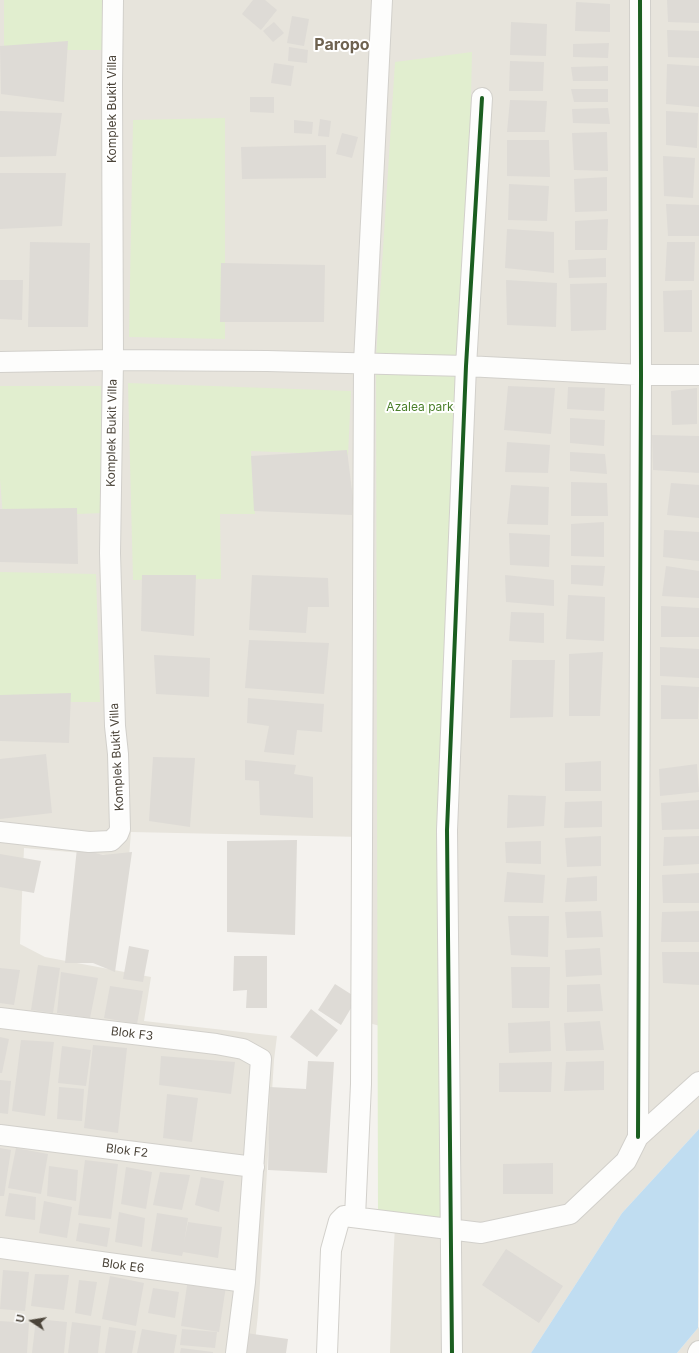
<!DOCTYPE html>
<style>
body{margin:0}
#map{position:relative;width:699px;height:1353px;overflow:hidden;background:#f4f2ee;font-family:Inter,sans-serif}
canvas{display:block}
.north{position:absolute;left:12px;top:1301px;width:40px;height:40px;-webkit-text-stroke:3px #fff;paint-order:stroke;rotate:282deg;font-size:11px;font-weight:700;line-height:16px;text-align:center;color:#4b4439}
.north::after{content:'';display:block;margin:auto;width:14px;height:18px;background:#4b4439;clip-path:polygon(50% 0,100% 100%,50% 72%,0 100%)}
</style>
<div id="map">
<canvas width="699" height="1353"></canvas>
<div class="north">U</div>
</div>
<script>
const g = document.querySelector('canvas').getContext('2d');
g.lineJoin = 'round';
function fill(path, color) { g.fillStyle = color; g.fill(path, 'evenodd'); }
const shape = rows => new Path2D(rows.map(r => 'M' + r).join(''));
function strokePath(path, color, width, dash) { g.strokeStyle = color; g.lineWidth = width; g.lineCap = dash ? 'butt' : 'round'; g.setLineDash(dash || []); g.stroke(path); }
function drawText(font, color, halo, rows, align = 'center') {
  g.font = font + ' Inter,sans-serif'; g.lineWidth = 4; g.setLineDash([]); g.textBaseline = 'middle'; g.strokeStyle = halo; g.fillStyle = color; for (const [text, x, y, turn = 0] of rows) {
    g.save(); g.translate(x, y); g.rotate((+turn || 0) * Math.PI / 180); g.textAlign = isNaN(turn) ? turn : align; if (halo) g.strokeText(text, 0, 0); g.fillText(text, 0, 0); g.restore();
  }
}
fill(shape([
 [0,0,699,0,699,1129,622,1213,531,1353,390,1353,393,1264,405,1033,362,1021,362,837,131,832,129,857,24,848,20,944,45,957,151,977,144,1021,277,1036,274,1060,258,1314,254,1353,0,1353],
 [699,1327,699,1353,677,1353,698,1328]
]), '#e7e4dc');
fill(shape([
 [4,0,102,0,103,50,4,50],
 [472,52,455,798,451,1225,378,1216,376,358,395,62],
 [225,118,225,339,129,337,133,120],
 [128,383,351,391,348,455,251,451,255,514,220,514,221,579,133,580],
 [0,386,101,386,103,513,3,517,0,479],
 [0,572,96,574,100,702,0,702]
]), '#e1eecf');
fill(shape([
 [699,1129,698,1328,677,1353,531,1353,622,1213]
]), '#c0ddf1');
fill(shape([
 [253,0,265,0,277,10,261,30,242,14],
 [667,0,699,0,699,23,668,22],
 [576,2,610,4,610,32,575,31],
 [292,16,309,19,304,46,287,43],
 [274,22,284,33,273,42,263,31],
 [511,22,547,24,546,56,510,55],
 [667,30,699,31,699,58,668,57],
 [68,41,64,102,1,94,0,46],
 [609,43,608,58,573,57,573,44],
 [289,47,308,50,307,63,288,61],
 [510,61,544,62,543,91,509,91],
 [274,63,294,66,291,86,271,83],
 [667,64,699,66,699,107,666,104],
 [608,66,608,81,573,81,571,67],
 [571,89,608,89,608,102,574,102],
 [250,97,274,97,274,113,250,112],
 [510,100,547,101,545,132,507,132],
 [608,108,610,124,573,123,572,109],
 [0,111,62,113,56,156,0,157],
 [666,111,698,113,697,148,666,145],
 [320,119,331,121,329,137,318,136],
 [294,120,313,122,312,134,294,133],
 [607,132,608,171,574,170,572,133],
 [342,133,358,137,352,158,336,154],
 [507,140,549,140,550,177,507,176],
 [326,145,326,178,242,179,241,147],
 [663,156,695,158,693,198,664,196],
 [0,173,66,173,62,226,0,229],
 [607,177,607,211,575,212,574,179],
 [509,184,549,186,547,221,508,220],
 [666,204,699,205,699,236,668,236],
 [608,219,607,250,575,250,575,221],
 [507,229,554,232,554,273,505,268],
 [30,242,90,243,88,327,28,327],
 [667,242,695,242,694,281,665,281],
 [606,258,606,277,569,278,568,260],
 [221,263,325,265,324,322,220,322],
 [0,280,23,280,22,320,0,319],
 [506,280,557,283,556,327,507,325],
 [607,283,606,330,571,331,570,284],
 [692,290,692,332,664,332,663,291],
 [508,386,555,388,551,434,504,430],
 [568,387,605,388,604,411,567,409],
 [697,388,697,424,672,425,671,391],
 [570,418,605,420,604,446,570,443],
 [652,435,699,436,699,473,653,470],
 [507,442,550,445,548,473,505,472],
 [347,450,353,499,352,515,254,511,251,456],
 [570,452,605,454,607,474,570,471],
 [571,482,607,483,608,516,571,516],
 [671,483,699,485,699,518,667,515],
 [511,485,549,487,548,525,507,524],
 [77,508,78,564,0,562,0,509],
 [604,522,604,557,571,556,571,524],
 [664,530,699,532,699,561,663,557],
 [509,533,550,535,549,567,510,565],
 [571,565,605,566,603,586,571,584],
 [666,566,699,571,699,598,662,596],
 [142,575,196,575,194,636,141,631],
 [252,575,328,578,329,607,308,607,306,633,249,630],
 [505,575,554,580,554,606,506,602],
 [568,595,605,597,604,641,566,639],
 [661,606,699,608,699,637,661,637],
 [511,612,544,613,544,643,509,641],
 [249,640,329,643,324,694,245,688],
 [660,647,699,649,699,678,660,676],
 [603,652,600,716,569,716,569,654],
 [154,655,210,658,209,697,156,694],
 [512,660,555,660,553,717,510,718],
 [661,685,699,687,698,719,661,719],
 [71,693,69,743,0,741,0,695],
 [248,698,324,704,322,732,297,730,294,755,264,752,269,726,247,723],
 [46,754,52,813,0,819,0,759],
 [153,757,195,758,190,827,149,821],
 [245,760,296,765,294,774,313,777,313,818,260,815,259,781,245,780],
 [601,761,601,791,565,791,565,763],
 [697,764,699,792,660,796,659,769],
 [508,795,546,796,544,826,507,828],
 [699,800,699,829,662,830,661,803],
 [602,801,602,827,564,828,565,802],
 [601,836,601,866,567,867,565,838],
 [699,836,699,864,663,866,664,837],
 [297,840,295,935,227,932,227,841],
 [541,841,541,864,506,863,505,842],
 [77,848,103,855,132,852,115,972,93,963,65,963],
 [0,854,41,861,34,893,0,887],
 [507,872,545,875,543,903,504,902],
 [699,873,699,903,663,903,662,875],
 [597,876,597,901,565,902,567,878],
 [601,911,603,937,567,938,565,912],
 [699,911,699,942,661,942,662,912],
 [508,916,549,916,548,957,511,955],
 [129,946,149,950,143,982,123,979],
 [600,948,602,975,566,977,565,950],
 [662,952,699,952,699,985,663,983],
 [234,956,267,956,267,1008,246,1008,247,990,233,991],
 [38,965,60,968,53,1013,31,1010],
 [511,967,550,967,549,1008,512,1008],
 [0,968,20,970,14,1005,0,1003],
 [61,972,98,978,90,1018,57,1013],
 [335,984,357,998,341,1025,318,1010],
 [600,984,603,1011,567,1012,567,985],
 [110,986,143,991,137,1024,104,1018],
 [311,1009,338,1030,317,1057,290,1037],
 [550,1021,551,1051,509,1053,508,1023],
 [600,1021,604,1050,566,1051,564,1023],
 [0,1037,9,1039,2,1073,0,1073],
 [21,1040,54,1042,45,1116,12,1111],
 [93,1045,127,1048,118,1133,84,1128],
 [62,1046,91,1050,86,1086,58,1083],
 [161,1056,235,1062,231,1094,159,1085],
 [308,1061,334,1062,327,1173,268,1170,270,1087,306,1089],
 [604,1061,604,1090,564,1091,566,1062],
 [552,1062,551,1092,499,1092,499,1063],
 [0,1080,11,1081,8,1114,0,1113],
 [59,1087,84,1089,82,1121,57,1119],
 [167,1094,198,1098,192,1142,163,1138],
 [0,1148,11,1150,4,1196,0,1196],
 [16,1148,48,1154,41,1194,8,1188],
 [85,1160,118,1164,111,1219,78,1215],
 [553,1163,553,1194,503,1194,503,1164],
 [49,1166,78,1170,76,1201,47,1196],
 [126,1167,152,1172,146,1209,121,1204],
 [160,1172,190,1175,182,1210,153,1205],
 [201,1177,224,1181,219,1212,195,1205],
 [9,1193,36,1197,35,1220,5,1216],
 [44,1201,72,1207,67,1238,39,1233],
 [119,1212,145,1218,142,1247,115,1242],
 [157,1213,188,1218,184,1243,188,1222,222,1227,218,1258,183,1252,182,1256,151,1251],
 [79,1223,110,1228,107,1247,76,1241],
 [506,1249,563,1286,539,1323,482,1285],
 [3,1270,29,1272,25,1311,0,1309],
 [35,1274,69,1275,64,1310,31,1306],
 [110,1276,144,1283,136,1326,102,1319],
 [188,1279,226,1286,219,1332,181,1326],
 [79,1280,97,1282,91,1316,75,1313],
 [153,1288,179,1292,175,1318,148,1313],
 [36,1319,67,1322,64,1353,32,1353],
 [0,1321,29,1323,27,1353,0,1353],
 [72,1322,101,1326,98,1353,68,1353],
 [109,1327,136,1331,132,1353,105,1353],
 [142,1329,177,1335,174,1353,137,1353],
 [182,1329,217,1332,215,1348,180,1345],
 [246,1333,288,1339,286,1353,243,1353],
 [181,1348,213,1352,213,1353,180,1353]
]), '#dedbd6');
const minor = shape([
 [0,362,113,360,267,361,466,366,641,375,699,375],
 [0,832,89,842,111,841,118,834,120,829,118,754,115,726,110,553,113,360,112,83,113,0],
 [0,1018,216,1044,243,1049,261,1059,245,1282,236,1353],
 [0,1135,254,1167],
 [638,1137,641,375,640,0],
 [355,1217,361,1084,364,363,382,0],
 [0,1248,245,1282],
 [327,1353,331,1250,339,1221,344,1216,481,1233,570,1214,626,1161,638,1137,699,1082],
 [452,1353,447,830,466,366,482,98],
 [698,1353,699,1351]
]);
strokePath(minor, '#d2d0cb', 22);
strokePath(minor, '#fdfdfc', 20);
strokePath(shape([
 [638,1137,641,375,640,0],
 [452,1353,447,830,466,366,482,98]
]), '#1b5e20', 4);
drawText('12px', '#4b4439', '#fff', [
 ["Komplek Bukit Villa",112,109,-90],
 ["Komplek Bukit Villa",112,433,-89],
 ["Komplek Bukit Villa",117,757,-93],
 ["Blok F3",132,1034,7],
 ["Blok F2",127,1151,7],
 ["Blok E6",123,1266,8]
]);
drawText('12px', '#4a7f2a', '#fff', [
 ["Azalea park",420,407]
]);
drawText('bold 16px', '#6e6250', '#fff', [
 ["Paropo",342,45]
]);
</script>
